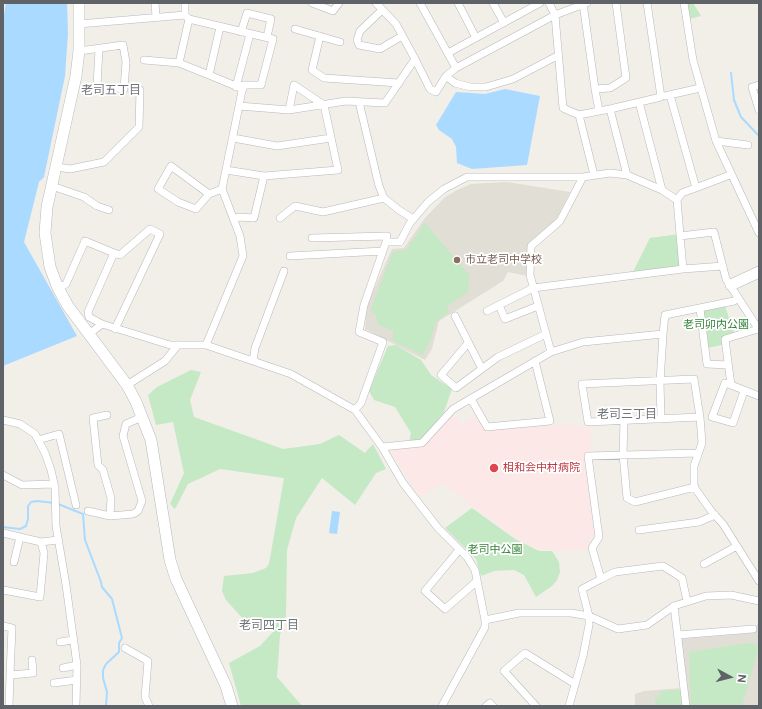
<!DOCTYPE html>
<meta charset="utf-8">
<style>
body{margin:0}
#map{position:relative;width:762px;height:709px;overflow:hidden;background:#f1efe8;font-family:"Public Sans",sans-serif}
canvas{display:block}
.frame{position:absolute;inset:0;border:4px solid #5f6368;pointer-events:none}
.north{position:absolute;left:710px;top:657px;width:40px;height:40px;-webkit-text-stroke:3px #fff;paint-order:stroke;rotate:97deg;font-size:11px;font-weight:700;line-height:16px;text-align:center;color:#5f6368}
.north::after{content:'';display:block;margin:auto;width:14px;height:18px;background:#5f6368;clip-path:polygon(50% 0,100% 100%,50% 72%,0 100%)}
</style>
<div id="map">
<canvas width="762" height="709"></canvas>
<div class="frame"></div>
<div class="north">N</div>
</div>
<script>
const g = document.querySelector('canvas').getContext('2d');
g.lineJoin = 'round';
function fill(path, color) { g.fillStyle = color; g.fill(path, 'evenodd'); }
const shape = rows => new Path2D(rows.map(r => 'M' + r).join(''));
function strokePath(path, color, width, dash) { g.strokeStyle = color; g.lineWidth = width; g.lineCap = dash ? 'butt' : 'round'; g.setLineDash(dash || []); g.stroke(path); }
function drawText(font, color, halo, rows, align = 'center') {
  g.font = font + ' "Public Sans","Noto Sans JP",sans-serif'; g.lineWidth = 3.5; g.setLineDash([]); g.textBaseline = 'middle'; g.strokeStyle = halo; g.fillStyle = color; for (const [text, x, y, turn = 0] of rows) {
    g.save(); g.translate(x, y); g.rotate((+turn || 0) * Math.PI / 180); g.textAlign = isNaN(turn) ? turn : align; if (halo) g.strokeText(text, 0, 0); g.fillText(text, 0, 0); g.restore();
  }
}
fill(shape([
 [507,182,570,192,556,220,529,246,527,276,508,272,503,281,439,321,432,349,425,360,365,329,367,305,392,249,404,248,425,218,444,198,457,190,471,184],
 [759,619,759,706,687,706,681,639,754,633],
 [682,688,683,706,635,706,635,694,644,691]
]), '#e1ded6');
fill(shape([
 [454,414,461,424,477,416,485,430,571,424,573,427,591,427,591,453,584,454,595,535,588,544,587,550,540,550,517,539,442,483,420,497,389,450,424,445]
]), '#fce8e6');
fill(shape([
 [686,3,693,3,701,16,689,19],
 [425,223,469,275,468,292,447,306,449,312,436,322,429,344,422,355,392,340,394,331,379,325,376,318,376,314,370,311,393,252,406,250],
 [680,234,683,269,631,276,650,238],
 [724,303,735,336,725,344,704,349,700,309],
 [396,345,421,360,431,375,452,389,444,412,421,441,409,442,411,433,395,407,374,400,369,391,388,346],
 [191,370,201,372,190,400,194,417,283,449,320,444,339,435,365,453,373,444,386,469,376,473,355,505,322,478,296,518,287,550,286,615,280,635,277,677,302,706,241,706,229,663,260,646,274,631,271,622,257,631,253,630,226,600,222,591,224,576,253,573,266,568,269,564,284,478,220,469,188,484,175,509,170,504,184,473,173,422,156,425,148,395,157,387],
 [472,508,515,539,539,551,552,551,559,562,560,572,557,580,552,586,536,597,524,575,514,570,494,571,481,576,476,559,445,528],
 [750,643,759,646,742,706,691,706,689,652],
 [681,690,682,706,655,706,655,697,660,697,660,691]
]), '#c5e8c5');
fill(shape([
 [6,3,67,3,68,33,65,76,44,177,39,182,24,242,77,336,3,366,3,21],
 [505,89,540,96,527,165,472,169,457,163,456,147,452,139,439,130,436,125,456,92,485,94],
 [332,511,340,512,337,534,329,533]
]), '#aadaff');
strokePath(shape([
 [731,73,734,100,741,117,759,136],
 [58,504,83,514,85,540,101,582,102,587,112,599,122,638,119,643,119,652,106,664,103,670,103,678,107,692,106,706],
 [3,527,20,529,26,526,28,519,28,506,31,502,37,501,54,503]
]), '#aadaff', 2);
const street = shape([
 [155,3,156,17],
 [185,3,185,15],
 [312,3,333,11,339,3],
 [376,3,396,24,415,59],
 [420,3,456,68],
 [458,3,476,38],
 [493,3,504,23],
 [549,3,555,15,563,108,579,115],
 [583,3,595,89,599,111,610,109,627,175,662,190,677,200,683,269,723,266],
 [684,3,693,60,716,141,759,233],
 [382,10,360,31,357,40,359,45,380,49,402,36],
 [79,24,185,15,189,19,273,39,261,85,243,85,239,106,289,110,346,101,385,103,415,59,430,89,436,92,446,76,456,68,555,15,587,3],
 [220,27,209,75,243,89],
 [295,29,340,42],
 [241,32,247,13,271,19,267,37],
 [320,36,312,70,324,78,399,83],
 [79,51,123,45,126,62,124,89,97,86,99,49],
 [448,53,540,3],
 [144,60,179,63,209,75],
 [179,63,189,19],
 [446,76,455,83,470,87,486,87,513,79,557,56],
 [759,85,752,87,759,110],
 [236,87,250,34],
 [595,89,610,88,626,78,616,3],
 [670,95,696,188],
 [665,96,700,88],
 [359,102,379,186,384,198,399,210,413,219],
 [639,102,662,190],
 [610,109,661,97,647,3],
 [233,138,277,146,331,138],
 [716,141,748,145],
 [57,167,70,169,104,162,139,127,140,90],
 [226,170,264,176,338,170,324,105,294,85,289,110],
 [594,175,579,115,599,111],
 [52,186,84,197,97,206,109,210],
 [209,194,171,166,158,189,178,202,196,209,209,194,222,189],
 [677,200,682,193,730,175],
 [280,218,295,206,323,212,384,198],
 [234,219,239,217,254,218,264,176],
 [680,236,714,232,726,279,759,330],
 [312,238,387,236,386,242],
 [290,256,383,251],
 [58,288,66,284,85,241,114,253],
 [499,305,505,319,538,306],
 [700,309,707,364,728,365],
 [487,311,533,288,683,269],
 [455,316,482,369],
 [102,324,89,317,88,312,114,253,120,255,150,229,160,234,115,329],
 [89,334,102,324,170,345,206,345,291,374,355,410,382,447],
 [663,334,665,315,734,301,738,298],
 [468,343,441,375,456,388,498,357,546,334],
 [206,345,243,256,240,236,222,189,239,106],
 [551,352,583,342,663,334,660,382,661,419],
 [253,361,255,348,284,271],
 [694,379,700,417,588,422,582,384,694,379],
 [127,385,165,361,178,345],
 [731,385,725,339,758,329],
 [744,391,733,423,712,417,725,383,731,385,759,396],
 [471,399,487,427,550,421,535,361],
 [355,410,361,403,383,342,359,332,364,305,386,242,400,242,410,223,428,202,444,189,467,177,583,177],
 [107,415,93,418,98,465,103,470,111,498,110,516],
 [700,417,702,443,694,466,694,487,712,512,723,524,759,581],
 [3,420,20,424,35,434,45,453,51,470,55,488,56,526,66,585,77,665,76,706],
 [624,420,623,455,627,498,635,502,695,487],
 [38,440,59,434,76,505],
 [3,475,22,485,54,484],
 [88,511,110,516,133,514,138,511,142,501,123,436,126,424,142,417],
 [639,530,699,522,715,515],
 [3,533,41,542,58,540],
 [459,550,425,591,445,609,477,581],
 [14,562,20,537],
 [704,564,737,546],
 [601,579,615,572,663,566,682,578,687,601],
 [3,590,40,597,44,553,41,542],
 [674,606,686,706],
 [485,620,475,570,467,557,438,528,403,483,382,447,422,443,453,409,551,352,530,275,531,246,560,221,583,177,610,173,627,175],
 [3,626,12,628,10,675],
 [678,635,753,629],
 [60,642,73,640],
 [125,648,148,661,145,697,149,706],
 [63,668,77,665],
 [54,683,77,680],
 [9,706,10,675,33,673,32,660],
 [442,706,485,627,485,620,519,613,571,613,589,616,618,629,647,625,674,606,706,596,731,595,759,601],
 [486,706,490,703,493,706],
 [536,706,504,671,525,653,575,684],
 [569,706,583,656,589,625,589,616,582,589,601,579,592,548,599,537,588,456,698,453]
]);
const secondary = shape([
 [79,3,79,51,76,76,47,207,45,233,50,267,58,288,68,306,127,385,136,402,151,440,170,560,176,579,226,686,232,706],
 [731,285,759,272]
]);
strokePath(street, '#b5b8bc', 8);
strokePath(secondary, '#b6babf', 12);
strokePath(street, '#fff', 7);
strokePath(secondary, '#fff', 11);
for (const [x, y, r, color] of [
 [457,260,4,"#8d6e63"],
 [494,468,5,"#e0444e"]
]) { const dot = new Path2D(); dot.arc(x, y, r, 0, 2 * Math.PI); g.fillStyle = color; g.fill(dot); strokePath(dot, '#fff', 1.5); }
drawText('11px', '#785e54', '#fff', [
 ["市立老司中学校",465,260]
], 'left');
drawText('11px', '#348238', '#fff', [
 ["老司卯内公園",716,325],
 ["老司中公園",495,550]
]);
drawText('11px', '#be3a42', '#fff', [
 ["相和会中村病院",503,468]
], 'left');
drawText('12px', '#70757a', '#fff', [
 ["老司五丁目",111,90],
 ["老司三丁目",627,414],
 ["老司四丁目",269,625]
]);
</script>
